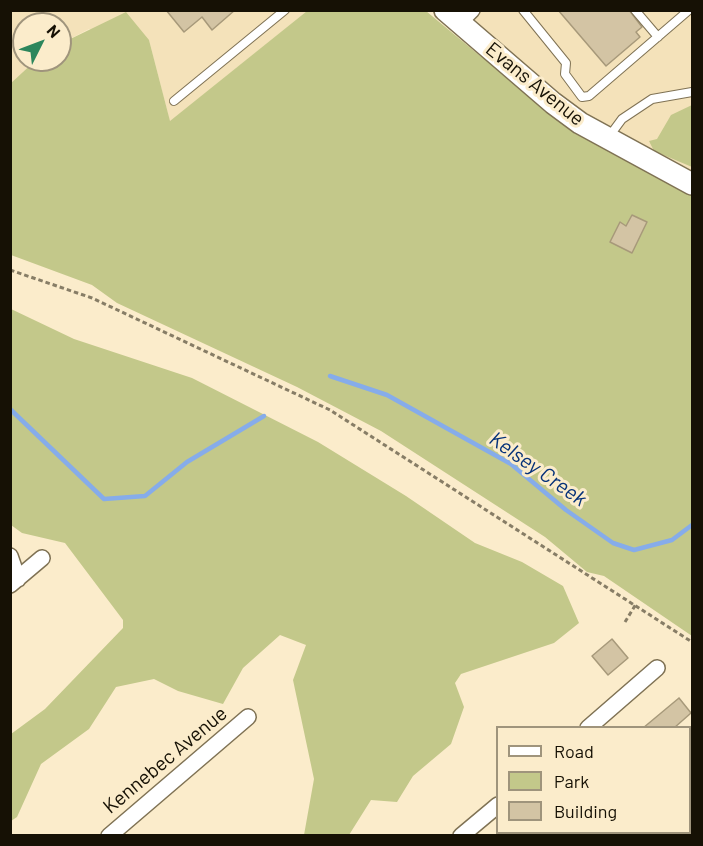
<!DOCTYPE html>
<style>
body{margin:0}
#map{position:relative;width:703px;height:846px;overflow:hidden;background:#fbeccb;font-family:Barlow,sans-serif}
canvas{display:block}
.frame{position:absolute;inset:0;border:12px solid #161105;pointer-events:none}
.legend{position:absolute;left:496px;top:726px;width:195px;height:108px;box-sizing:border-box;background:#fbeccb;border:2px solid #9f947c;margin:0;padding:8px 10px;list-style:none;font-size:18px;color:#161105}
.legend li{display:flex;align-items:center;gap:12px;height:30px}
.legend b{width:30px;border:2px solid #9f947c}
.north{position:absolute;left:12px;top:12px;width:60px;height:60px;box-sizing:border-box;background:#fbeccb;border:2px solid #9f947c;border-radius:50%;rotate:48deg;font-size:16px;font-weight:700;line-height:24px;text-align:center;color:#161105}
.north::after{content:'';display:block;margin:auto;width:21px;height:27px;background:#2c865c;clip-path:polygon(50% 0,100% 100%,50% 72%,0 100%)}
</style>
<div id="map">
<canvas width="703" height="846"></canvas>
<div class="frame"></div>
<ul class="legend">
<li><b style="height:8px;background:#fff"></b>Road</li>
<li><b style="height:16px;background:#c3c88a"></b>Park</li>
<li><b style="height:16px;background:#d3c4a4"></b>Building</li>
</ul>
<div class="north">N</div>
</div>
<script>
const g = document.querySelector('canvas').getContext('2d');
g.lineJoin = 'round';
function fill(path, color) { g.fillStyle = color; g.fill(path, 'evenodd'); }
const shape = rows => new Path2D(rows.map(r => 'M' + r).join(''));
function strokePath(path, color, width, dash) { g.strokeStyle = color; g.lineWidth = width; g.lineCap = dash ? 'butt' : 'round'; g.setLineDash(dash || []); g.stroke(path); }
function drawText(font, color, halo, rows, align = 'center') {
  g.font = font + ' Barlow,sans-serif'; g.lineWidth = 6; g.setLineDash([]); g.textBaseline = 'middle'; g.strokeStyle = halo; g.fillStyle = color; for (const [text, x, y, turn = 0] of rows) {
    g.save(); g.translate(x, y); g.rotate((+turn || 0) * Math.PI / 180); g.textAlign = isNaN(turn) ? turn : align; if (halo) g.strokeText(text, 0, 0); g.fillText(text, 0, 0); g.restore();
  }
}
fill(shape([
 [11,11,307,11,170,122,149,40,89,29,60,44,60,24,24,24,24,60,36,60,11,84],
 [445,11,692,11,692,184,653,164]
]), '#f4e2ba');
fill(shape([
 [307,11,426,11,479,55,627,158,692,194,692,636,604,576,587,572,545,537,381,431,297,387,117,303,92,285,11,255,10,84,36,60,60,60,60,44,126,12,149,40,170,121],
 [692,105,692,167,654,151,649,141,657,139,671,115],
 [11,309,74,339,192,378,318,442,406,496,475,543,522,562,563,586,579,623,554,643,461,674,455,683,464,707,451,744,413,776,397,802,371,800,349,835,304,835,314,779,293,680,306,645,280,635,243,668,223,704,178,691,154,679,116,687,89,729,41,764,17,817,11,821,11,734,45,709,123,628,123,620,65,543,22,533,11,525]
]), '#c3c88a');
strokePath(shape([
 [330,376,387,395,511,464,566,510,613,543,634,550,672,540,692,525],
 [10,409,104,499,145,496,187,462,264,416]
]), '#86acea', 4.5);
const building = shape([
 [166,10,235,10,212,30,202,17,184,32,166,10],
 [558,10,629,10,642,27,636,32,640,37,606,66,558,10],
 [632,215,647,222,632,253,610,242,620,222,626,226,632,215],
 [612,639,628,658,608,675,592,656,612,639],
 [679,698,691,713,674,728,643,728,679,698]
]);
fill(building, '#d3c4a4');
strokePath(building, '#a7997a', 1.5);
const lane = shape([
 [523,10,566,63,565,74,582,97,589,96,689,10],
 [635,10,658,37],
 [174,101,285,10],
 [608,138,622,119,652,99,692,92]
]);
const street = shape([
 [460,22,472,10],
 [10,556,18,579],
 [10,585,42,558],
 [588,728,657,668],
 [621,832,626,836],
 [109,836,248,717],
 [461,836,498,805]
]);
const secondary = shape([
 [445,10,553,103,580,123,692,184]
]);
strokePath(lane, '#7f7254', 10);
strokePath(street, '#7f7254', 18);
strokePath(secondary, '#7f7254', 24);
strokePath(shape([
 [10,270,92,298,330,410,692,642],
 [625,622,636,604]
]), '#877d66', 3, [4.5, 3]);
strokePath(lane, '#fff', 8);
strokePath(street, '#fff', 15);
strokePath(secondary, '#fff', 21);
drawText('20px', '#161105', '#fbeccb', [
 ["Evans Avenue",535,84,39],
 ["Kennebec Avenue",165,760,-40]
]);
drawText('italic 21px', '#063279', '#fbeccb', [
 ["Kelsey Creek",538,469,35]
]);
</script>
